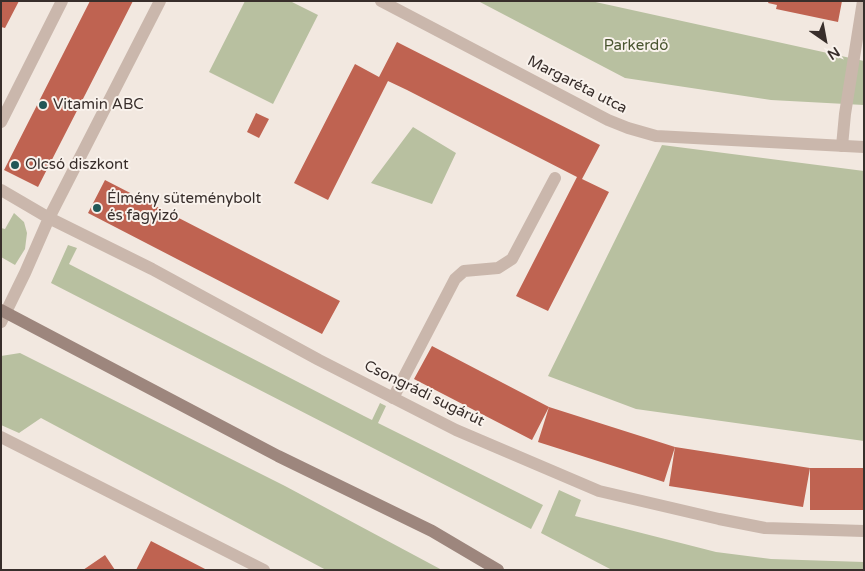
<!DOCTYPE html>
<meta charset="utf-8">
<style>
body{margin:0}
#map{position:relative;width:865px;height:571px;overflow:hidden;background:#f2e8e0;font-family:"Varela Round",sans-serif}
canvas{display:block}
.frame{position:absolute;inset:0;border:2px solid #382e2b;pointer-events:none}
.north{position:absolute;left:800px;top:15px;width:50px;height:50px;-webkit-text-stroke:4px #f9f2ec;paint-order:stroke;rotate:147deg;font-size:14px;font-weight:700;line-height:20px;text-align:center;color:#382e2b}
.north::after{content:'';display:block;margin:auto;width:18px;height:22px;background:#382e2b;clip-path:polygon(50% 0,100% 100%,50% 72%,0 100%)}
</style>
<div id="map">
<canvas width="865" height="571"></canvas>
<div class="frame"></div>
<div class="north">N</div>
</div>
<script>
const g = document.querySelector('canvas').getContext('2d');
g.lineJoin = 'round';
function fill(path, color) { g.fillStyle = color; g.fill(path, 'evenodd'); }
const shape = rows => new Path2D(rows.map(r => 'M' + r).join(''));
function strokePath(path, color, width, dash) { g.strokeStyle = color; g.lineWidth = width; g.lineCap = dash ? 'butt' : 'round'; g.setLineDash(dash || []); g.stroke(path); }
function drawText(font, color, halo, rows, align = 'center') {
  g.font = font + ' "Varela Round",sans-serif'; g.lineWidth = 4; g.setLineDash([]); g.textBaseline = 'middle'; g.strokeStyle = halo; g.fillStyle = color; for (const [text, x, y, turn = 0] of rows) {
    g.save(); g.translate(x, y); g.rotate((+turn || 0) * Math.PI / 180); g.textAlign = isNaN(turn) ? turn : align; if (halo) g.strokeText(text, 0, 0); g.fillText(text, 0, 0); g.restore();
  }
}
fill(shape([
 [245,1,290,1,318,15,273,104,209,72],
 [478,1,591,1,864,61,864,105,771,100,625,78],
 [413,127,456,153,432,204,371,183],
 [662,145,864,171,864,441,636,409,548,376],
 [14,213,24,222,27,233,25,249,15,265,1,257,1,228,5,229],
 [68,245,77,248,69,264,364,416,372,420,380,403,386,406,378,423,543,505,531,529,51,283],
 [20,353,285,486,442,570,326,570,41,418,19,433,1,425,1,356],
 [559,490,581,500,575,516,716,552,771,559,864,562,864,570,612,570,541,533]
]), '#b8c0a0');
fill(shape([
 [1,1,19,1,5,28,1,27],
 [90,1,133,1,38,187,4,170],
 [769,1,842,1,838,22,776,9,777,5,768,3],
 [397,42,600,145,582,179,609,192,548,311,516,296,577,177,407,90,388,81,328,200,294,183,355,64,379,77],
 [256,113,269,119,259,138,247,132],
 [105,180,340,301,322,334,88,213],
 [432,346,549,407,675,447,664,482,538,442,549,407,532,440,414,379],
 [675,447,810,468,803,507,669,486],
 [810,468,864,468,864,510,810,510],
 [151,541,207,570,136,570],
 [105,555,115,570,83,570]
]), '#bf6351');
strokePath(shape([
 [1,122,62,1],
 [842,146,845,114,863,1],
 [393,398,455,279,464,271,498,268,512,259,555,178]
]), '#cab7ac', 12);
strokePath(shape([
 [381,1,608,120,628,128,656,136,864,147],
 [1,190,49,218,152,269,319,360,456,430,599,491,719,519,765,528,864,531],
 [1,322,25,273,49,218,160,1],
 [1,437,264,570]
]), '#cab7ac', 12);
strokePath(shape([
 [1,310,278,456,432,531,498,570]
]), '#9d867d', 12);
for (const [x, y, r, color] of [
 [43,105,5,"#225757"],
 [15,165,5,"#225757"],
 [97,208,5,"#225757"]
]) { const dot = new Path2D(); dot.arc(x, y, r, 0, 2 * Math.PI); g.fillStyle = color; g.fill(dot); strokePath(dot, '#f9f2ec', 2); }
drawText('15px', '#4a5530', '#f9f2ec', [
 ["Parkerdő",636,46]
]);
drawText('15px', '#382e2b', '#f9f2ec', [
 ["Margaréta utca",577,85,27],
 ["Csongrádi sugárút",424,394,26]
]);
drawText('15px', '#382e2b', '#f9f2ec', [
 ["Vitamin ABC",53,105],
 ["Olcsó diszkont",25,165],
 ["Élmény süteménybolt",107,199],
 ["és fagyizó",107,216]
], 'left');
</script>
